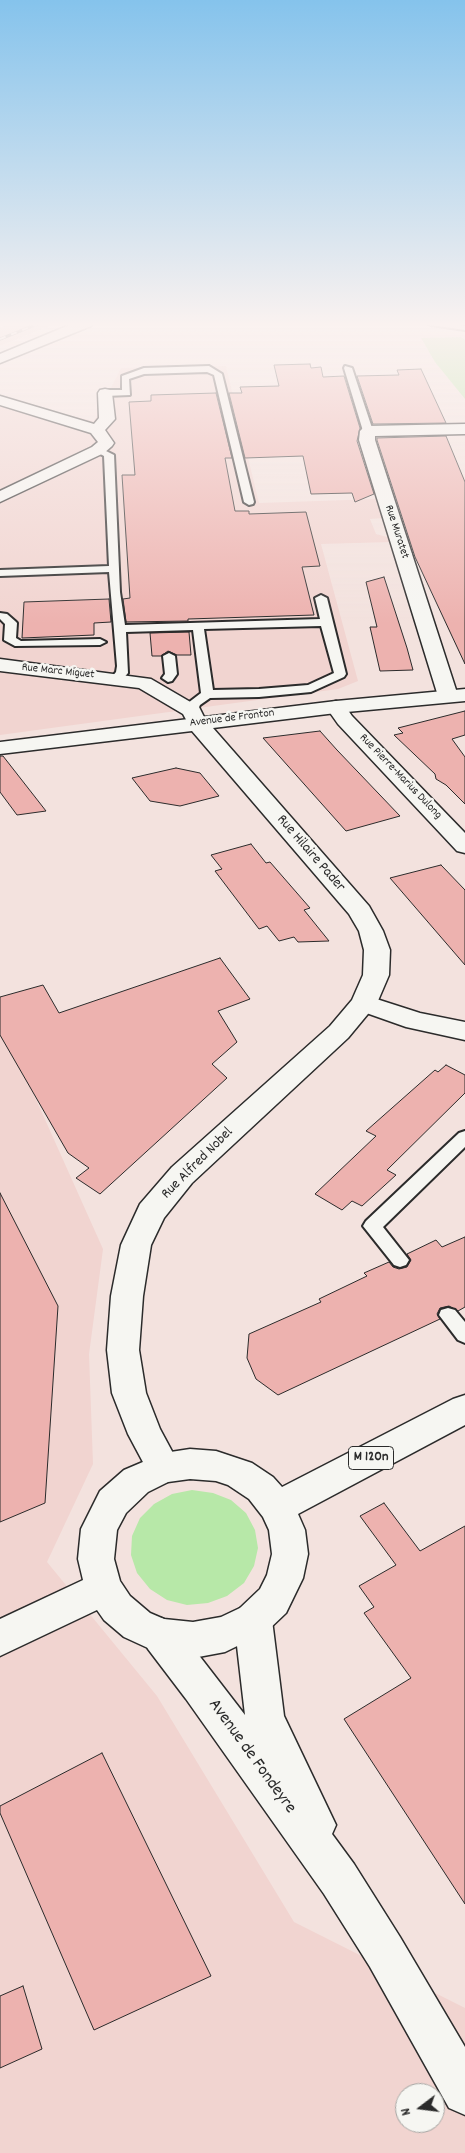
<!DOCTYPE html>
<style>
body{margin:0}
#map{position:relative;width:465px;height:2153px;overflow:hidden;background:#f3e2de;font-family:Dekko,sans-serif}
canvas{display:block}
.north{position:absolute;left:395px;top:2083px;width:50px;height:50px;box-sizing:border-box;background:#f6f6f2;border:1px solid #a5a5a2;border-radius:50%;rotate:255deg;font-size:14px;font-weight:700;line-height:20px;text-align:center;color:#2b2b2b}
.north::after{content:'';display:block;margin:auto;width:18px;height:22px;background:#2b2b2b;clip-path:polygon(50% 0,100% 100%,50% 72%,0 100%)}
</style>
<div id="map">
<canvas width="465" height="2153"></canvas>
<div class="north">N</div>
</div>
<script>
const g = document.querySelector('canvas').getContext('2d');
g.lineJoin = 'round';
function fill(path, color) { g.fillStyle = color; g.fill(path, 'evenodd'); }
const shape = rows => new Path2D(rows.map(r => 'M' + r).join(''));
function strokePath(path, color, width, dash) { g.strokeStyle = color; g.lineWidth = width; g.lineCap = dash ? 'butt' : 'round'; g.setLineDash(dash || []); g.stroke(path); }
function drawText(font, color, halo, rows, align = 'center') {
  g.font = font + ' Dekko,sans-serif'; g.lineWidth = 5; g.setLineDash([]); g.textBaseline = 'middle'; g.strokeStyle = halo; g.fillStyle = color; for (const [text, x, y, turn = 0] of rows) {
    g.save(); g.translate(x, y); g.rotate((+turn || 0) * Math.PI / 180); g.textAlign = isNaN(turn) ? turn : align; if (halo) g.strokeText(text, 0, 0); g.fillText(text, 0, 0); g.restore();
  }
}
fill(shape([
 [13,323,57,323,0,346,0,328],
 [226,366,259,503,376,499,384,518,370,519,376,534,391,538,392,542,321,544,358,681,338,689,0,735,0,400,94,421,121,368],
 [0,1019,103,1249,89,1354,93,1464,47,1562,157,1696,294,1922,465,2008,465,2153,0,2153],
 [405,2093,435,2093,435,2123,405,2123]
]), '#f1d4d0');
fill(shape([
 [461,337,465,340,465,399,435,362,421,338],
 [192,1490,213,1493,231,1500,246,1513,255,1530,258,1548,254,1566,244,1583,227,1596,208,1603,187,1605,167,1600,150,1589,137,1573,131,1555,132,1536,140,1518,154,1504,172,1494]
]), '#b7e8a8');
const building = shape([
 [310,364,311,368,321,367,323,377,344,376,360,428,357,441,374,494,355,502,352,493,311,494,303,456,245,458,229,393,242,393,240,387,279,386,274,365,310,364],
 [421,369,446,423,373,424,357,376,399,375,397,370,421,369],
 [216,393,232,458,225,458,235,511,249,511,249,514,306,512,320,566,302,567,314,615,188,619,188,621,126,622,123,599,130,598,122,475,135,475,129,402,151,401,151,395,216,393],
 [446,436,465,482,465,664,415,557,377,440,377,438,446,436],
 [384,577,407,648,413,670,380,671,370,627,377,627,366,582,384,577],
 [109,599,111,622,94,623,94,635,22,638,24,602,109,599],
 [189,632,191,655,177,655,168,651,161,656,152,656,150,633,189,632],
 [465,711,465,735,452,739,465,757,465,804,446,785,436,779,435,774,394,735,403,733,398,728,465,711],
 [320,731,337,750,400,816,346,831,263,738,320,731],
 [0,756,3,756,46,811,17,815,0,792,0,756],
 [176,768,200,773,219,796,180,806,150,801,132,778,176,768],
 [251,844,266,863,270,862,310,908,304,910,329,941,298,942,294,937,279,941,267,926,259,929,215,871,222,869,211,855,251,844],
 [441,865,465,890,465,965,390,878,441,865],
 [220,958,250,999,218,1011,237,1042,212,1064,227,1078,100,1194,76,1178,89,1168,68,1153,0,1035,0,997,43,985,59,1013,220,958],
 [446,1065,465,1075,465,1093,387,1170,396,1175,362,1206,352,1201,342,1210,315,1194,376,1136,366,1131,435,1070,438,1072,446,1065],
 [0,1193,58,1306,45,1503,0,1522,0,1193],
 [465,1237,465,1307,458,1311,449,1306,440,1308,437,1314,440,1319,278,1395,256,1379,247,1358,249,1334,321,1302,319,1299,367,1276,364,1273,389,1262,393,1267,399,1269,407,1267,411,1260,407,1254,436,1240,442,1247,465,1237],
 [384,1503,420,1551,465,1526,465,1904,344,1719,411,1678,364,1613,374,1607,359,1586,396,1565,360,1516,384,1503],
 [102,1753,211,1976,94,2030,0,1813,0,1806,102,1753],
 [23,1986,42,2049,0,2068,0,1996,23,1986]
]);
fill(building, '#edb2af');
strokePath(building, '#2b2b2b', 1);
const lane = shape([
 [427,323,465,326,465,330,431,325,427,323],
 [209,366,222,374,254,502,253,504,249,505,244,502,214,375,207,372,144,374,129,379,130,395,105,396,101,393,105,390,122,390,122,376,144,368,209,366],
 [345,366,352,368,373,431,371,433,365,433,363,431,344,368,345,366],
 [98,447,114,455,120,592,125,625,320,619,315,598,321,595,327,598,346,674,344,677,311,692,259,697,210,698,200,705,196,714,188,714,186,711,188,703,201,693,193,630,126,632,128,673,121,681,113,681,111,678,116,672,117,666,109,572,0,576,0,570,109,566,104,456,93,450,98,447],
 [321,626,334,673,308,685,259,689,213,690,204,629,321,626],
 [0,613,7,614,15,621,17,623,16,638,21,641,100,639,106,642,100,645,15,646,4,640,5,624,0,619,0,613],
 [169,653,175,656,177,674,172,681,168,682,162,678,165,674,163,656,169,653],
 [465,1131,465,1147,383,1227,409,1260,406,1265,400,1267,394,1265,363,1226,366,1221,459,1133,465,1131],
 [448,1308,455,1310,465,1322,465,1343,458,1340,439,1315,441,1310,448,1308]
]);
const street = shape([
 [74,323,93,323,91,326,0,363,0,354,74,323],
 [105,389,110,390,112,393,115,419,105,430,114,443,112,446,104,453,0,502,0,491,92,447,98,442,91,433,0,405,0,396,94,424,99,418,98,393,100,390,105,389],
 [465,424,465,434,375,436,375,440,458,696,455,700,448,702,441,700,438,696,359,440,360,431,363,428,368,426,465,424],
 [0,659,151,679,199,707,207,723,204,727,197,729,190,727,183,714,139,688,0,671,0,659],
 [336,701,343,703,352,716,465,833,465,853,457,851,338,724,326,707,329,703,336,701],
 [364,995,420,1013,465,1022,465,1040,406,1027,355,1009,351,1003,355,997,364,995],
 [253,1602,266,1608,272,1620,284,1716,336,1825,332,1834,354,1864,400,1937,465,2047,465,2115,449,2108,370,1967,324,1894,186,1699,148,1649,142,1636,148,1623,161,1618,174,1623,245,1715,234,1620,240,1608,253,1602]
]);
const secondary = shape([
 [465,689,465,701,336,713,213,728,369,906,383,931,390,950,389,975,377,1003,348,1038,192,1183,164,1218,151,1245,143,1296,139,1350,146,1393,160,1429,181,1468,176,1479,164,1483,152,1479,128,1434,112,1393,107,1350,111,1296,121,1245,140,1204,172,1167,330,1026,352,1000,363,975,364,950,359,931,349,914,192,731,0,754,0,742,336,701,465,689]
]);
const primary = shape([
 [465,1395,465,1425,298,1514,305,1530,308,1554,303,1578,286,1613,266,1632,225,1652,193,1658,161,1654,124,1637,104,1620,97,1610,0,1656,0,1619,83,1580,78,1559,81,1529,100,1491,124,1470,164,1453,190,1449,216,1451,252,1463,273,1477,282,1487,453,1399,465,1395],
 [190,1479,216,1481,228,1485,249,1499,263,1517,269,1530,272,1554,267,1575,260,1589,240,1608,221,1617,193,1622,164,1619,150,1613,130,1596,120,1581,114,1559,117,1530,126,1513,148,1492,168,1482,190,1479]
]);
strokePath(lane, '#2b2b2b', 4);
strokePath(street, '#2b2b2b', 3);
strokePath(secondary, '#2b2b2b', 3);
strokePath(primary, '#2b2b2b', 3);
fill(lane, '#f6f6f2');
fill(street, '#f6f6f2');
fill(secondary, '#f6f6f2');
fill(primary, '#f6f6f2');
const rail = shape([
 [0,339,40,323]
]);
strokePath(rail, '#2b2b2b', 3);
strokePath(rail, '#f6f6f2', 2, [6]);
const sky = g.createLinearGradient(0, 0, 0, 624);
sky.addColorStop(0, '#85c3ec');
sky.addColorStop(0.52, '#faf2f0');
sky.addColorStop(1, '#faf2f000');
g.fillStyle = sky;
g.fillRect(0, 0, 465, 624);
drawText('12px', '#2b2b2b', '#f6f6f2', [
 ["Rue Muratet",396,532,72],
 ["Rue Marc Miguet",58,672,6],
 ["Avenue de Fronton",232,719,-7],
 ["Rue Pierre-Marius Dulong",400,777,46]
]);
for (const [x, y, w] of [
 [371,1458,45]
]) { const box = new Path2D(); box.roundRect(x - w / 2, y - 11.5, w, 23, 4); g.fillStyle = '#f6f6f2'; g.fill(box); strokePath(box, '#2b2b2b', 1); }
drawText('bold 14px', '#2b2b2b', null, [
 ["M 120n",371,1458]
]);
drawText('15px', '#2b2b2b', '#f6f6f2', [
 ["Rue Hilaire Pader",310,854,49],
 ["Rue Alfred Nobel",198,1164,-45]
]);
drawText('18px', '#2b2b2b', '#f6f6f2', [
 ["Avenue de Fondeyre",251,1757,54]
]);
</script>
